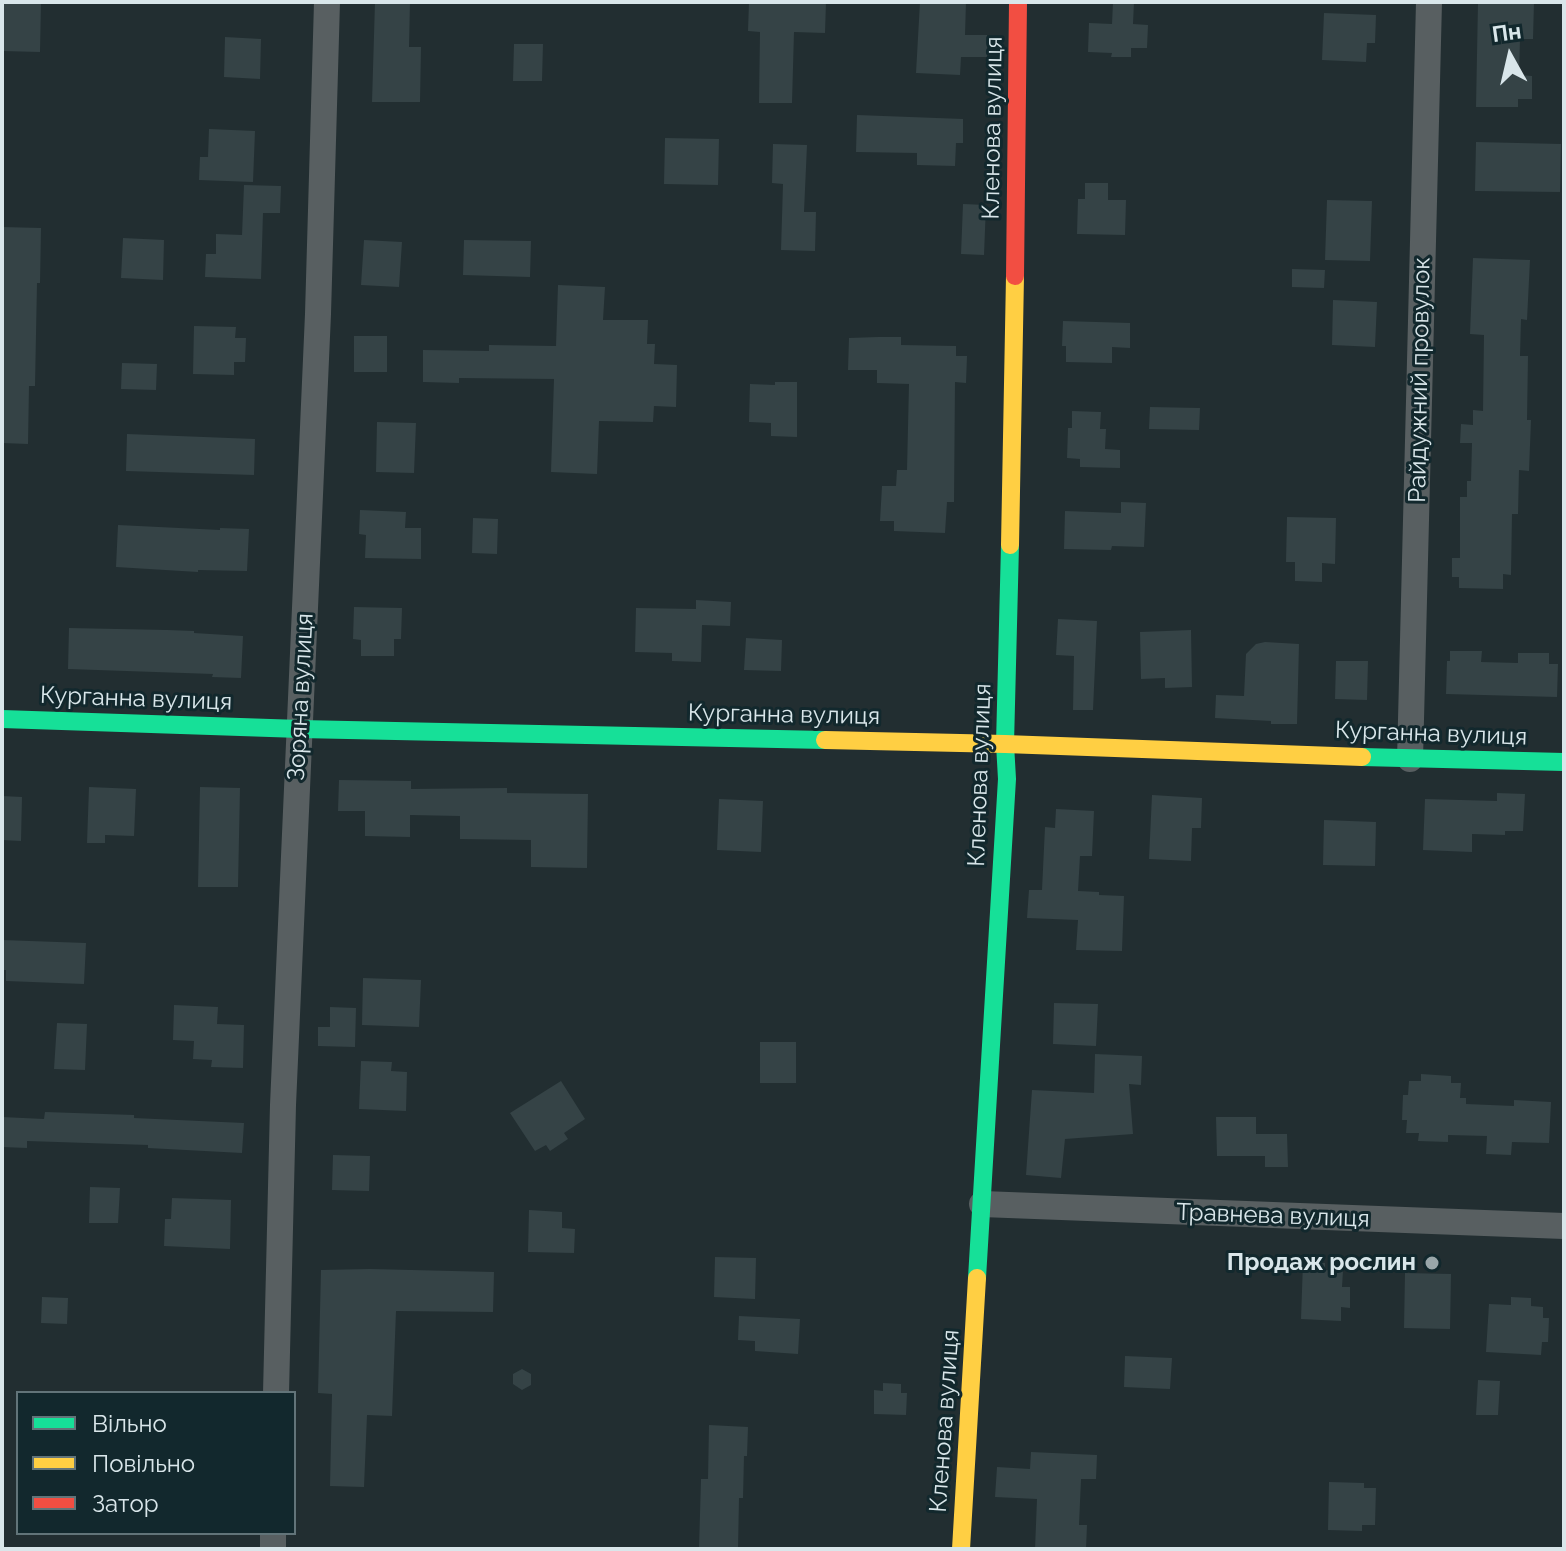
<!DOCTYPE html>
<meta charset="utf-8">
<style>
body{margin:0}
#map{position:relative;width:1566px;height:1551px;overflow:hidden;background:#222e31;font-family:Raleway,sans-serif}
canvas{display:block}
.frame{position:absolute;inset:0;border:4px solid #d9e6ea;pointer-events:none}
.legend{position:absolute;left:16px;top:1391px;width:280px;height:144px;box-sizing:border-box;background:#12282d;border:2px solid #627479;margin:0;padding:10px 14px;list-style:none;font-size:24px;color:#d9e6ea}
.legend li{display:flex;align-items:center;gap:16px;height:40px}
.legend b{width:40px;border:2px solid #627479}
.north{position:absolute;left:1470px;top:16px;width:80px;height:80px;-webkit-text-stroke:6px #12282d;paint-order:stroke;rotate:352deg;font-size:22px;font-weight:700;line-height:32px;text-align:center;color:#d9e6ea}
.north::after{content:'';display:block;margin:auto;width:28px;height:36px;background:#d9e6ea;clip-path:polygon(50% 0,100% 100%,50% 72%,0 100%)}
</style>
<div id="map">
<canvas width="1566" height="1551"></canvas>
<div class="frame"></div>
<ul class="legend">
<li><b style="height:10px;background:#16e098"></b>Вільно</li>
<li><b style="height:10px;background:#ffcf43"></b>Повільно</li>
<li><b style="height:10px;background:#f24e42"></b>Затор</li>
</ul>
<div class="north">Пн</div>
</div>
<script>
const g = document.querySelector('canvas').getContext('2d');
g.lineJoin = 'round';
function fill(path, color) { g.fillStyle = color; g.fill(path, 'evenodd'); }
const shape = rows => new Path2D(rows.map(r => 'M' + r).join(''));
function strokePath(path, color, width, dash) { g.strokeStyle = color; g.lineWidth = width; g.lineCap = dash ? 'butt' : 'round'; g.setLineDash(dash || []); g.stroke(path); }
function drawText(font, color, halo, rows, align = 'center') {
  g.font = font + ' Raleway,sans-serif'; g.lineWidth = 6; g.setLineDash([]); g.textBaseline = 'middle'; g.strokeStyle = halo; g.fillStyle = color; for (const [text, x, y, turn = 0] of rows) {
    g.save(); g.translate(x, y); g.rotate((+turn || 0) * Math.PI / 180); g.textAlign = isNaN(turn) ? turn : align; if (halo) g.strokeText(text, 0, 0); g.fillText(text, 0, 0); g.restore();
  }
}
fill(shape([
 [2,2,41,2,40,52,2,51],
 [375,2,410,2,409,47,421,47,420,102,372,102],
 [749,2,826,2,825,33,794,32,792,103,759,103,760,32,748,31],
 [920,2,966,2,965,35,987,35,987,57,961,57,960,75,916,73],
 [1113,2,1134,2,1133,24,1148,25,1147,48,1131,48,1131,57,1111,57,1112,53,1088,52,1089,23,1112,24],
 [1478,2,1534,2,1533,39,1520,39,1519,75,1532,76,1532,99,1518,99,1518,107,1476,107],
 [1324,13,1376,15,1375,43,1367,43,1366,62,1322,60],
 [225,37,261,39,260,79,224,77],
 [514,44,543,44,542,81,513,81],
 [857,115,963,119,963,143,956,143,955,166,917,165,917,153,856,152],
 [209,129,255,131,253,182,199,180,200,157,208,157],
 [665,138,719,139,718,185,664,184],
 [1476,142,1561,144,1560,192,1475,191],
 [773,144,807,145,804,212,816,212,815,251,781,250,783,184,772,183],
 [1085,183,1108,183,1108,200,1126,200,1125,235,1077,234,1078,199,1085,199],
 [244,185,281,186,280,213,263,213,261,279,205,277,206,254,216,254,216,234,242,235],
 [1327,200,1372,201,1370,261,1325,260],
 [963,204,986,205,984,255,961,254],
 [2,227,41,228,40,283,37,283,35,386,29,386,28,444,2,443],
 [123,238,164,240,163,280,121,278],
 [364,240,402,242,399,287,361,285],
 [464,240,531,241,530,277,463,275],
 [1473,258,1530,260,1527,320,1521,319,1520,356,1528,356,1527,420,1531,420,1529,471,1519,470,1518,514,1512,514,1511,575,1503,574,1503,589,1459,588,1459,577,1452,577,1452,558,1460,558,1460,497,1467,497,1467,481,1471,481,1472,443,1460,443,1461,424,1473,425,1473,410,1483,411,1484,335,1470,334],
 [1292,269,1325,270,1324,288,1292,287],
 [558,285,605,287,603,320,648,320,647,344,655,344,654,364,677,365,676,407,654,406,653,422,599,421,597,474,551,472,554,379,459,378,459,383,423,382,423,350,489,351,489,345,556,346],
 [1333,300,1377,302,1375,347,1332,345],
 [1063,321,1130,323,1130,348,1112,347,1112,363,1066,362,1066,346,1062,346],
 [194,326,236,327,235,338,246,338,245,362,234,362,234,375,193,374],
 [354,336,387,336,387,372,354,372],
 [878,337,901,337,901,345,956,346,956,356,967,356,966,383,955,382,954,502,947,502,945,533,894,531,894,521,880,521,882,486,896,486,897,470,907,470,909,384,877,383,877,370,848,370,849,338],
 [122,363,157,364,156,390,121,389],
 [775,382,797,382,797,437,771,436,771,423,749,422,750,384,775,385],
 [1150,407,1200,408,1199,430,1149,429],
 [1072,411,1101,412,1100,429,1106,429,1105,449,1120,450,1120,468,1080,467,1080,459,1067,458,1068,428,1072,428],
 [377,422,416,423,414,473,376,472],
 [127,434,255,439,254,475,126,471],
 [1121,502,1146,503,1144,547,1112,546,1111,550,1064,549,1065,511,1121,513],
 [360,510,406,512,405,528,421,528,421,559,365,558,366,535,359,534],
 [1287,517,1336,518,1335,564,1322,563,1322,582,1295,581,1295,562,1286,562],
 [473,518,498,519,497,554,472,553],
 [118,525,220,530,220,528,249,529,247,571,198,570,198,572,116,567],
 [696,600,731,602,730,626,702,625,701,662,672,661,672,653,635,652,636,608,696,609],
 [354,607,402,608,401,639,394,639,394,656,361,656,361,640,353,639],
 [1058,619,1097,621,1093,710,1073,710,1074,656,1056,655],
 [69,628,167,630,194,631,194,633,243,636,241,678,212,677,213,674,68,669],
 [1191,630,1192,687,1165,688,1165,678,1141,679,1140,632],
 [746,638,782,640,781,671,744,670],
 [1265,642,1299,644,1297,724,1271,724,1271,721,1215,718,1216,695,1244,696,1246,654,1256,644],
 [1450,651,1482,651,1481,662,1518,663,1518,653,1549,653,1549,664,1558,664,1557,697,1446,694,1447,661,1450,661],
 [1336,661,1368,661,1367,700,1335,699],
 [339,780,411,781,411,789,507,788,507,793,588,794,587,868,531,867,531,840,460,839,460,816,410,815,410,837,365,836,365,811,338,811],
 [89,787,136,789,134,836,105,835,105,843,87,843],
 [200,787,240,788,238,887,198,887],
 [1497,793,1525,794,1523,831,1505,831,1505,835,1472,834,1472,852,1423,850,1425,799,1497,801],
 [1152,795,1202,798,1201,828,1192,828,1191,861,1149,859],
 [2,796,22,797,21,841,2,840],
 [719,799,763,801,761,852,717,850],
 [1056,809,1094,811,1092,856,1080,856,1078,891,1099,892,1099,895,1124,896,1122,951,1076,950,1078,920,1027,918,1029,890,1042,890,1045,827,1055,828],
 [1324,820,1376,822,1375,866,1323,865],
 [2,940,86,943,84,984,6,981,6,970,2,970],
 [363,978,421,980,419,1027,362,1025],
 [1054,1003,1098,1004,1096,1046,1053,1044],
 [174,1005,218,1007,217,1024,244,1025,243,1068,211,1067,212,1060,193,1059,194,1041,173,1040],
 [330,1007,356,1008,355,1047,318,1046,318,1027,330,1027],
 [57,1023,87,1024,85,1070,54,1069],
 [760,1042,796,1042,796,1083,760,1083],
 [1095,1054,1142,1056,1141,1085,1129,1084,1133,1134,1065,1139,1061,1178,1026,1175,1032,1090,1094,1093],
 [361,1061,392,1062,391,1071,407,1072,406,1111,359,1109],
 [1421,1074,1451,1076,1451,1083,1461,1083,1460,1098,1466,1098,1466,1104,1514,1106,1514,1100,1551,1102,1549,1143,1512,1142,1511,1155,1486,1154,1487,1136,1448,1135,1448,1142,1418,1141,1419,1133,1406,1133,1407,1120,1402,1120,1403,1095,1408,1095,1409,1081,1421,1081],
 [561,1081,585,1119,564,1133,568,1139,550,1151,546,1145,535,1151,510,1113],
 [45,1112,134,1115,134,1118,244,1123,242,1153,148,1148,148,1145,27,1141,27,1148,2,1147,2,1117,44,1119],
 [1216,1117,1256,1117,1256,1134,1287,1134,1288,1167,1265,1167,1265,1156,1217,1156],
 [333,1155,370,1156,369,1191,332,1190],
 [90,1187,120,1188,118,1223,89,1223],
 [172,1198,231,1200,230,1249,164,1246,165,1219,171,1219],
 [529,1210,562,1212,562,1228,575,1229,574,1253,528,1252],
 [715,1257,756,1258,755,1299,714,1297],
 [1303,1262,1325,1263,1325,1270,1343,1271,1342,1287,1350,1287,1350,1308,1341,1307,1341,1321,1301,1319],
 [370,1269,494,1272,493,1312,396,1311,392,1416,367,1415,364,1487,330,1486,332,1394,318,1393,321,1270],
 [1405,1273,1451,1274,1450,1329,1404,1328],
 [42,1297,68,1298,67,1324,41,1323],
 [1511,1297,1531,1298,1531,1306,1543,1307,1543,1318,1549,1318,1548,1342,1542,1342,1541,1355,1486,1352,1489,1304,1511,1305],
 [739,1316,800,1319,798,1354,755,1351,755,1341,738,1340],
 [1125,1356,1172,1358,1170,1389,1124,1387],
 [522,1369,531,1374,531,1385,522,1390,513,1384,513,1374],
 [1478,1380,1500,1381,1498,1415,1476,1415],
 [883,1383,901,1384,901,1393,907,1393,906,1415,874,1414,874,1390,883,1391],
 [709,1425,748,1427,747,1456,744,1456,743,1498,739,1498,738,1549,699,1549,701,1479,708,1479],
 [1031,1452,1097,1455,1096,1479,1081,1479,1079,1525,1087,1525,1086,1549,1035,1549,1037,1499,995,1497,997,1467,1030,1469],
 [1329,1482,1364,1483,1364,1488,1376,1488,1375,1525,1362,1525,1362,1531,1328,1530]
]), '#354346');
strokePath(shape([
 [1410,759,1429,2],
 [982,1204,1564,1226],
 [276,1393,283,1105,318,314,327,2],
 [273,1549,273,1533]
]), '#585f61', 26);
strokePath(shape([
 [2,719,300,729,825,740],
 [1362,757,1564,762],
 [977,1278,1007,779,1005,744,1010,545]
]), '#16e098', 18);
strokePath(shape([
 [1010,545,1015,276],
 [825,740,1005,744,1362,757],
 [961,1549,977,1278]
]), '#ffcf43', 18);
strokePath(shape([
 [1015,276,1018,2]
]), '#f24e42', 18);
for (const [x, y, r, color] of [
 [1432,1263,8,"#99a6a9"]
]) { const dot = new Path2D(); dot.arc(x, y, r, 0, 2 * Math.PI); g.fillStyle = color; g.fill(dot); strokePath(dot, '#12282d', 3); }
drawText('24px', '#d9e6ea', '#12282d', [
 ["Кленова вулиця",993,128,-89],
 ["Райдужний провулок",1420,380,-89],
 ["Зоряна вулиця",301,697,-87],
 ["Курганна вулиця",136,699,2],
 ["Курганна вулиця",784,715,1],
 ["Курганна вулиця",1431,734,2],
 ["Кленова вулиця",980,775,-88],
 ["Травнева вулиця",1273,1216,2],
 ["Кленова вулиця",945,1421,-86]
]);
drawText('bold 24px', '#d9e6ea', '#12282d', [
 ["Продаж рослин",1416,1263]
], 'right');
</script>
